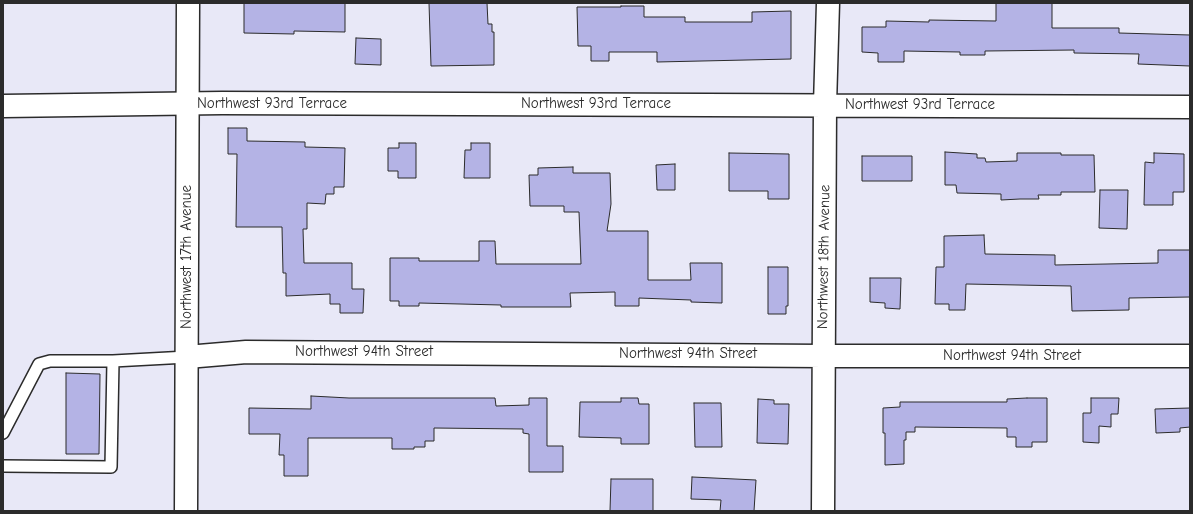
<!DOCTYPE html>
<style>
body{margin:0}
#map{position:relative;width:1193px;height:514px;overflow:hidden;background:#e8e8f7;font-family:"Comic Neue",sans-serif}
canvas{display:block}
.frame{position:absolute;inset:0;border:4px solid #2b2b2b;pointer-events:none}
</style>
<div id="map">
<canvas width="1193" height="514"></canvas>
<div class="frame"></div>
</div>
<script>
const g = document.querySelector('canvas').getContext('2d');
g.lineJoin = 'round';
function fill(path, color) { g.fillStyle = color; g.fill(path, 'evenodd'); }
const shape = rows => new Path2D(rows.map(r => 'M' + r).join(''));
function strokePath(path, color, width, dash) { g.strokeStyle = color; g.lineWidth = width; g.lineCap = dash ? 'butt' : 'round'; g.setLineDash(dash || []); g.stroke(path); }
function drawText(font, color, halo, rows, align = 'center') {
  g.font = font + ' "Comic Neue",sans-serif'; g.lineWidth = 3.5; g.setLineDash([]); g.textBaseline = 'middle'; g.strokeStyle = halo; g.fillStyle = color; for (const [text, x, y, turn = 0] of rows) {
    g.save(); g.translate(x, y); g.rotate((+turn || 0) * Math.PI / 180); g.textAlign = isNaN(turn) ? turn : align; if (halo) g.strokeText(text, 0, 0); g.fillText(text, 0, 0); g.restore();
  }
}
const building = shape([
 [244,3,345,3,345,32,294,31,294,34,244,33,244,3],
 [429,3,487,3,488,24,492,24,492,32,494,32,494,65,431,66,429,3],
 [996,3,1052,3,1052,28,1119,28,1119,33,1190,35,1190,66,1138,64,1139,54,1074,53,1074,50,985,51,985,55,960,55,960,52,904,51,904,62,878,62,878,53,862,52,862,27,886,27,886,21,929,22,929,20,996,21,996,3],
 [621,6,644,6,644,17,685,17,685,22,752,22,752,12,791,11,791,59,657,62,657,52,609,52,609,61,591,61,591,46,578,46,577,7,621,7,621,6],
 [356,38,381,39,381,65,355,64,356,38],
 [228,128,247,128,247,141,305,142,305,147,345,148,344,187,334,187,334,194,326,194,325,204,307,203,307,229,303,229,304,263,352,263,352,289,364,289,363,313,340,313,340,304,330,304,330,294,286,296,286,273,283,273,282,227,236,227,237,154,228,154,228,128],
 [399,143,416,143,416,178,398,178,398,171,388,171,388,148,399,148,399,143],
 [471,143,490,143,490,178,464,178,465,150,471,150,471,143],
 [945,152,977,154,977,158,985,158,986,162,1017,161,1017,153,1061,153,1061,155,1094,155,1095,192,1061,192,1061,195,1038,195,1039,199,1020,199,1001,200,1001,194,957,193,956,185,945,185,945,152],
 [729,153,789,154,789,199,768,199,768,191,729,191,729,153],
 [1154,153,1184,154,1184,192,1173,192,1173,205,1144,205,1145,162,1154,163,1154,153],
 [862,156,912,156,912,181,862,181,862,156],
 [675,164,675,190,657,190,656,165,675,164],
 [573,167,573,173,610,173,611,204,607,231,648,231,648,280,691,280,690,263,722,263,722,303,691,302,691,300,639,298,639,306,615,306,615,292,570,293,571,307,501,307,501,305,419,303,419,306,399,306,399,301,390,301,390,258,419,258,419,261,479,261,479,241,495,241,496,264,581,264,579,212,564,212,564,206,530,206,529,175,538,175,538,168,573,167],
 [1100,190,1128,190,1127,229,1099,228,1100,190],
 [984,235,985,254,1055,255,1055,265,1158,263,1158,250,1190,250,1190,297,1129,298,1129,310,1072,311,1071,286,966,284,965,310,949,310,949,304,935,304,936,267,944,267,944,236,984,235],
 [768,267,788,267,788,306,786,306,786,314,768,314,768,267],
 [870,278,901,278,900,309,885,308,885,303,870,302,870,278],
 [66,373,100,374,99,454,66,454,66,373],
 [311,396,349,398,495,398,496,406,529,405,529,398,547,398,547,446,563,446,563,472,529,472,529,434,523,433,523,429,434,428,434,441,425,441,425,447,414,447,414,449,392,449,392,438,308,438,308,476,284,476,284,455,279,455,280,434,249,434,249,408,311,409,311,396],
 [621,398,638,398,639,404,649,404,649,444,621,444,621,438,579,437,580,402,621,402,621,398],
 [1027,398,1047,398,1047,442,1032,442,1032,447,1016,447,1016,437,1007,437,1007,428,915,427,915,432,906,432,906,440,904,440,904,464,885,465,885,433,883,433,883,408,900,407,900,402,1007,402,1007,399,1027,398],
 [1091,398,1119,398,1118,414,1111,414,1111,427,1099,426,1099,443,1083,442,1083,413,1091,413,1091,398],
 [758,399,774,400,774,404,789,404,788,444,757,443,758,399],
 [694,403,721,403,722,447,695,447,694,403],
 [1190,408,1190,427,1180,428,1180,432,1156,433,1155,409,1190,408],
 [692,477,756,480,754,511,720,511,721,500,691,499,692,477],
 [611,479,653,479,653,511,610,511,611,479]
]);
fill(building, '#b4b3e5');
strokePath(building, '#2b2b2b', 1);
const service = shape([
 [3,433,39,364,50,361,113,361],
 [3,466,111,467,113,361,187,357]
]);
const minor = shape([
 [3,106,222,103,1190,107],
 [187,357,246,352,823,356,1190,356],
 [823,511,825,105,828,3]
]);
const secondary = shape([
 [186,511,188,3]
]);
strokePath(service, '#2b2b2b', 14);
strokePath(minor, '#2b2b2b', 25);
strokePath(secondary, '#2b2b2b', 25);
strokePath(service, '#fff', 11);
strokePath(minor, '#fff', 22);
strokePath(secondary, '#fff', 22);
drawText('15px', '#2b2b2b', '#fff', [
 ["Northwest 93rd Terrace",272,104],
 ["Northwest 93rd Terrace",596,104],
 ["Northwest 93rd Terrace",920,105],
 ["Northwest 17th Avenue",187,257,-90],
 ["Northwest 18th Avenue",824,257,-89],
 ["Northwest 94th Street",364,352],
 ["Northwest 94th Street",688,354],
 ["Northwest 94th Street",1012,356]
]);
</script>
